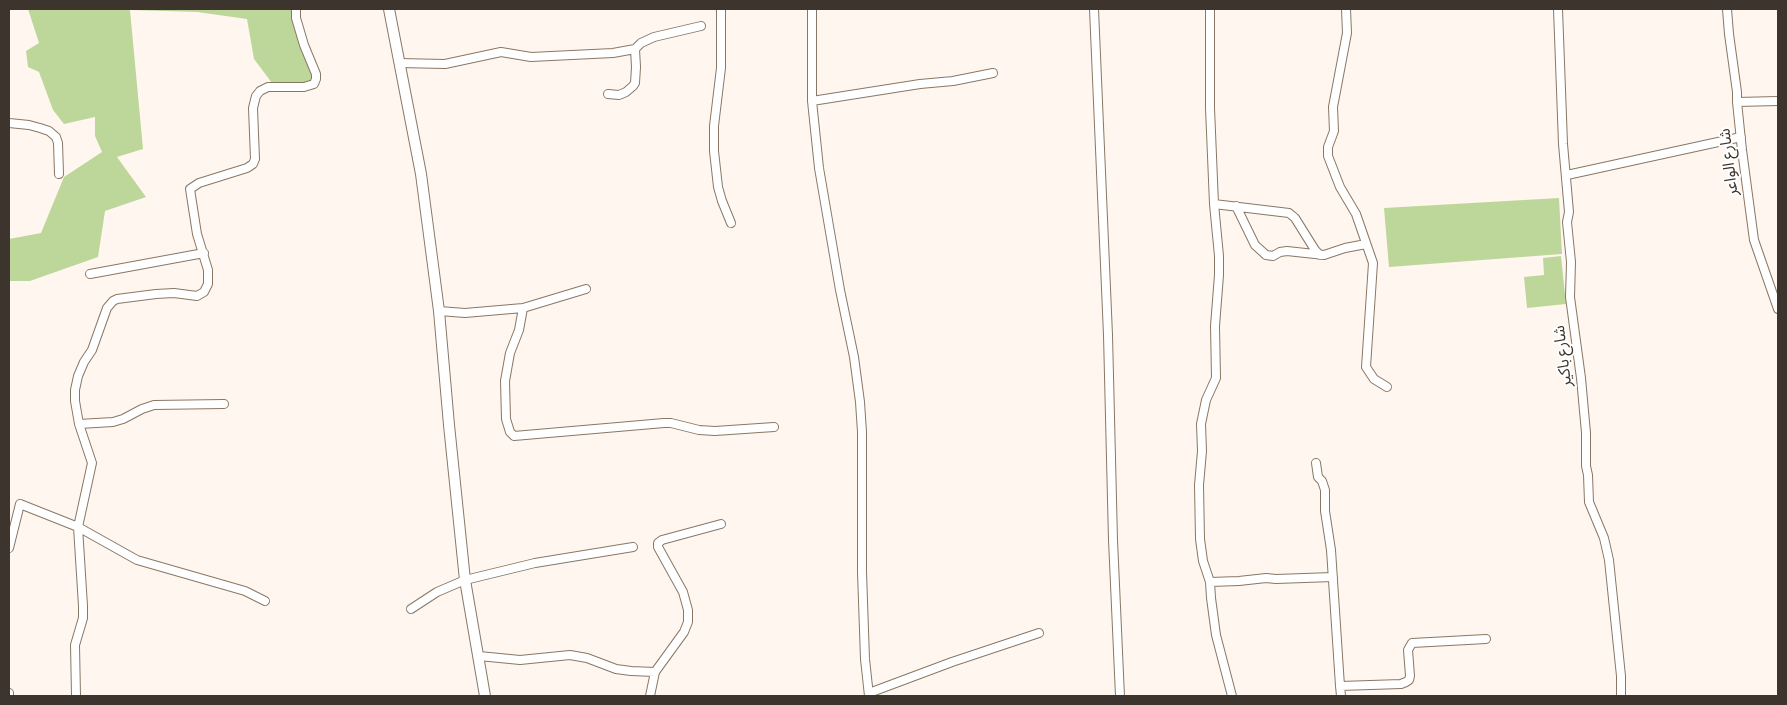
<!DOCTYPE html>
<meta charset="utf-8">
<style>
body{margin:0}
#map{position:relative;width:1787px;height:705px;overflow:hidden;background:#fff7ef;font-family:"Source Sans 3",sans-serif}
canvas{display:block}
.frame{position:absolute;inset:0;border:10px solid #3d352d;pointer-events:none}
</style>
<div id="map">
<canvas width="1787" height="705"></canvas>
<div class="frame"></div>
</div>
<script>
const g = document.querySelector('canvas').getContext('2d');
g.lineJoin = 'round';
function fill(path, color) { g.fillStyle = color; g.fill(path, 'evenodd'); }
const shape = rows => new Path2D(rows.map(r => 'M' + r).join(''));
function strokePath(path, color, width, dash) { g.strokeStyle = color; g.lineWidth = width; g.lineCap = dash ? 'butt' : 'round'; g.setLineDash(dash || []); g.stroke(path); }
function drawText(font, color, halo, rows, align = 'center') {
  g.font = font + ' "Source Sans 3","Noto Sans Arabic",sans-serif'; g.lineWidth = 4; g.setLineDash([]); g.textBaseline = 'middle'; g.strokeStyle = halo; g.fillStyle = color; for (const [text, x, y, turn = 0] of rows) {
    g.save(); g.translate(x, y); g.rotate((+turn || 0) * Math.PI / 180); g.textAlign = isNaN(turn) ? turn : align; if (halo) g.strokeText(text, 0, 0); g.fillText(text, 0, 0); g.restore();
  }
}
fill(shape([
 [28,9,298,9,296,18,298,39,316,79,304,87,292,88,272,83,254,59,247,19,197,12,130,10,143,149,117,157,146,197,105,211,98,257,30,281,9,281,9,239,41,233,64,177,102,152,95,136,95,117,64,124,53,110,39,72,28,67,26,51,39,43],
 [1559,198,1562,254,1389,267,1384,208],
 [1561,256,1566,304,1527,308,1524,277,1544,275,1543,258]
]), '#bdd79a');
const minor = shape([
 [721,9,721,68,714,126,714,151,718,187,722,201,731,223],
 [812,9,812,101,819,168,840,290,854,357,860,402,862,432,862,572,865,659,869,696],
 [1094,9,1108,335,1113,540,1120,696],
 [1210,9,1210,108,1214,204,1219,256,1219,275,1215,326,1216,378,1206,400,1201,424,1202,451,1199,485,1200,539,1203,561,1210,582,1211,598,1216,635,1232,696],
 [1346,9,1347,33,1333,107,1334,131,1328,147,1328,156,1340,187,1356,214,1373,263,1366,367,1374,379,1387,387],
 [1558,9,1563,144,1569,212,1567,222,1571,262,1570,297,1581,378,1586,433,1586,466,1588,475,1589,502,1604,538,1609,560,1621,676,1621,696],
 [1727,9,1729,34,1737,92,1737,102,1742,150,1754,240,1778,309],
 [399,63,445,64,501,52,531,57,613,53,635,49,641,43,654,37,701,26],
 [608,94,619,95,626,92,633,86,635,83,636,67,635,49],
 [812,101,920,84,953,81,993,73],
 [1737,102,1778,101],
 [9,123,29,125,40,128,49,131,56,137,58,143,59,174],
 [1567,175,1741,137],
 [1214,204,1289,213,1295,218,1315,250,1320,255],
 [1236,206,1255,245,1266,255,1273,256,1280,252,1287,251,1324,255,1345,248,1366,244],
 [90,274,204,253],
 [523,308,519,330,510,353,505,381,506,419,510,432,514,436,664,423,671,423,699,430,715,431,774,427],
 [439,311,465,313,523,308,586,289],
 [79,424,113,422,123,419,142,409,154,405,224,404],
 [1316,463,1318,477,1322,481,1325,490,1325,511,1331,550,1340,686],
 [9,548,20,504,78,527,83,606,83,618,75,645,76,696],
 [1210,582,1239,581,1266,578,1276,579,1333,577],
 [265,601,245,591,137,560,78,527,92,463,79,424,75,401,75,390,78,376,84,362,92,350,107,308,113,301,117,299,156,294,174,293,197,296,204,292,208,284,208,270,197,234,190,189,199,183,247,168,253,164,255,159,253,108,256,96,260,91,268,87,304,87,314,84,316,79,316,74,304,45,296,18,296,9],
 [411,609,437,592,465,580,535,563,633,547],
 [479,656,520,660,570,655,587,658,616,669,631,671,655,672,650,696],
 [655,672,684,632,688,622,688,610,683,592,658,547,658,543,662,540,721,524],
 [9,693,9,696],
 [869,693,952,662,1039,633],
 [1341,696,1340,686,1401,684,1406,682,1409,680,1410,676,1408,650,1412,643,1486,639]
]);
const tertiary = shape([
 [389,9,421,174,439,311,449,425,465,580,485,696]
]);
strokePath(minor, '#897766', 10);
strokePath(tertiary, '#897766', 12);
strokePath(minor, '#fff', 8);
strokePath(tertiary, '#fff', 10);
drawText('16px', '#3d352d', '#fff', [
 ["شارع الواعر",1730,162,-97],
 ["شارع باكير",1564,356,-97]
]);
</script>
